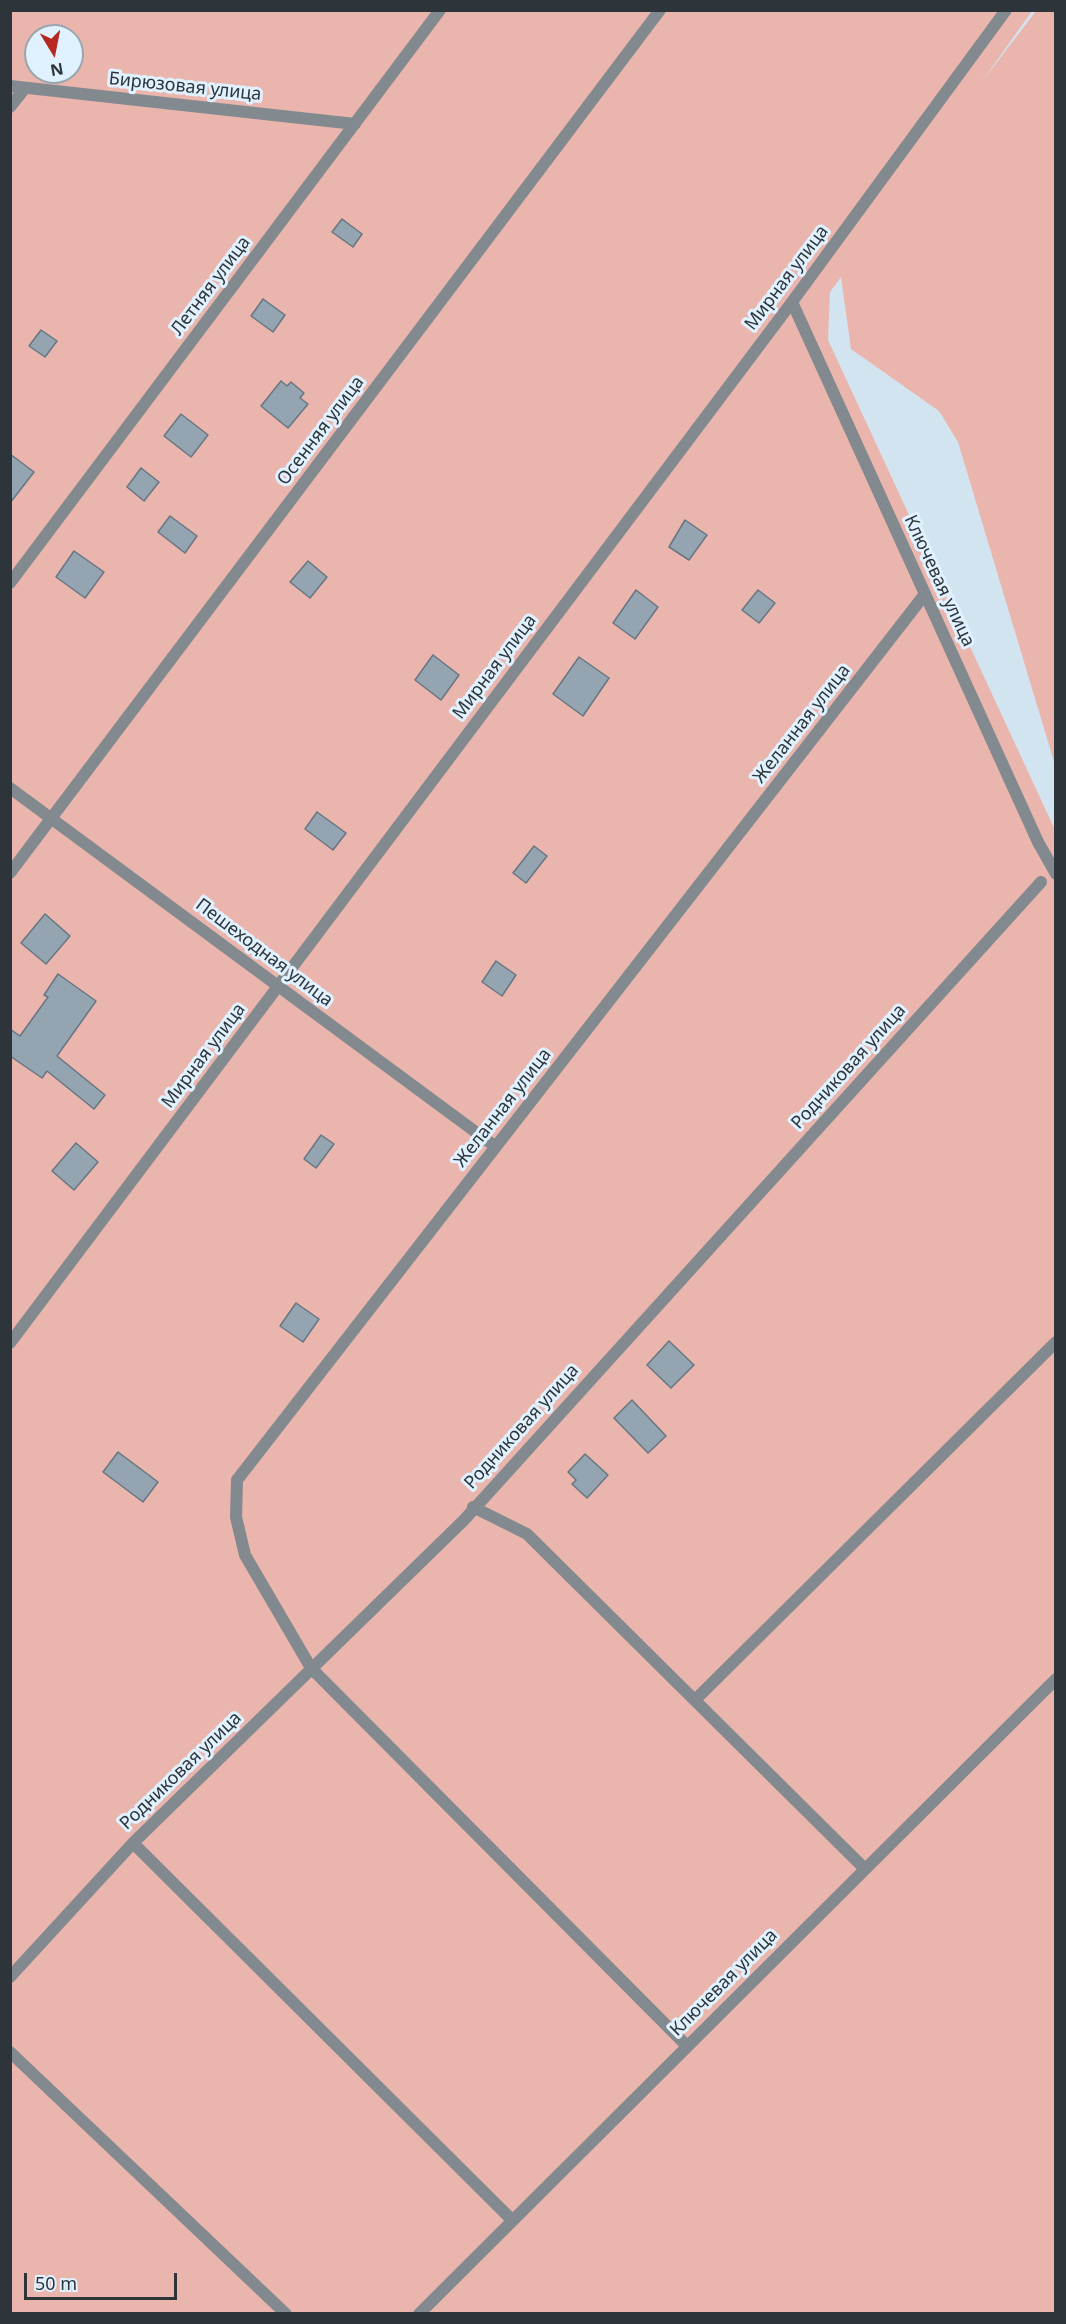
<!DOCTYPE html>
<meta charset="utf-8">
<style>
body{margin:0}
#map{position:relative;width:1066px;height:2324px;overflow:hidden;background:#d3e4f1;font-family:"Noto Sans",sans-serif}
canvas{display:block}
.frame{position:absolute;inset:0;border:12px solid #2e353a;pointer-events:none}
.north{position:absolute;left:24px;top:24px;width:60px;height:60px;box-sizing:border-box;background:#e0f1ff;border:2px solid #99a6b0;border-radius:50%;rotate:170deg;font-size:16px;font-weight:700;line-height:24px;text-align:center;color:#2e353a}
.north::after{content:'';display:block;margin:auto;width:21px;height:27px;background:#b72821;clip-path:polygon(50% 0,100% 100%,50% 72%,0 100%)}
.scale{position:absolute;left:24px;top:2273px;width:153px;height:27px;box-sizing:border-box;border:3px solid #2e353a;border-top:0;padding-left:8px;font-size:18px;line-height:21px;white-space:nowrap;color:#2e353a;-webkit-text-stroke:4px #e0f1ff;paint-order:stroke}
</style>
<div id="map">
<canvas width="1066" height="2324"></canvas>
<div class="frame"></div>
<div class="north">N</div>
<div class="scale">50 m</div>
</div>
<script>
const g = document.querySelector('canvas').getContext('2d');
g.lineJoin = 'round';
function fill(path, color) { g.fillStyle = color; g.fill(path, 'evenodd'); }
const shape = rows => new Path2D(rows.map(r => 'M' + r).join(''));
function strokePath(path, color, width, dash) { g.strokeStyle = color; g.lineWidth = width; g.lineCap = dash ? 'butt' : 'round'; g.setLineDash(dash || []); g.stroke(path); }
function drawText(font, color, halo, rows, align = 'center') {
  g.font = font + ' "Noto Sans",sans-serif'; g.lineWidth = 6; g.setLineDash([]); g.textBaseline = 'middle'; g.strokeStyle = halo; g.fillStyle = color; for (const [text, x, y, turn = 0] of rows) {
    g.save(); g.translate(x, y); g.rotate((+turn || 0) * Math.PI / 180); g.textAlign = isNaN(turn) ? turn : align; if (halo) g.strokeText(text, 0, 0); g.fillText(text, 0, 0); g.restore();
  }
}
fill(shape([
 [11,11,1032,11,981,83,1036,11,1055,11,1055,765,958,442,939,411,851,349,841,277,830,292,828,340,1055,830,1055,2313,11,2314],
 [36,36,72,36,72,72,36,72]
]), '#e9b5ad');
const building = shape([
 [342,219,362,234,353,247,332,232,342,219],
 [263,299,285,315,273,332,251,316,263,299],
 [41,330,57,341,45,357,29,346,41,330],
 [281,381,287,386,291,382,304,393,300,398,308,404,288,428,261,406,281,381],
 [181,414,208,435,191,457,164,436,181,414],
 [10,454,34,472,10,503,10,454],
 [141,468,159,482,144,501,127,487,141,468],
 [170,516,197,536,185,553,158,532,170,516],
 [685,520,707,535,689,560,669,547,685,520],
 [74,551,104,572,85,598,56,577,74,551],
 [308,561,327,577,310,598,290,582,308,561],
 [636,590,658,607,635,639,613,623,636,590],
 [758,590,775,603,759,623,742,610,758,590],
 [433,655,459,675,441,700,415,680,433,655],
 [579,657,609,678,583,716,553,694,579,657],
 [317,812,346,833,333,850,305,829,317,812],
 [534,846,547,856,526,883,513,873,534,846],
 [45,914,70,936,46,964,21,943,45,914],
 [496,961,516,975,502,996,482,982,496,961],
 [58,974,96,1001,57,1056,105,1095,94,1109,47,1071,42,1078,10,1056,10,1029,20,1036,48,997,44,995,58,974],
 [321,1135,334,1144,316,1168,304,1159,321,1135],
 [76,1143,98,1162,74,1190,52,1171,76,1143],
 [296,1303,319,1319,303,1342,280,1326,296,1303],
 [669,1341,694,1365,671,1388,647,1365,669,1341],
 [632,1400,666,1436,648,1453,614,1418,632,1400],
 [118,1452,158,1482,143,1502,103,1472,118,1452],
 [585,1454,608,1475,587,1498,572,1484,576,1480,568,1472,585,1454]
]);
fill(building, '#94a5b1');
strokePath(building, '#677682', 1.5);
strokePath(shape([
 [10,86,355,124],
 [10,107,25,88],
 [792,302,1038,842,1056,874],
 [10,583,440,10],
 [10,788,496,1147],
 [10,873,660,10],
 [10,1343,792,302,1006,10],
 [473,1507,527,1534,865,1869],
 [695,1700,1056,1342],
 [133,1843,512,2220],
 [10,1977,133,1843,464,1520,1041,882],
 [687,2046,311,1668,245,1555,236,1517,237,1480,925,594],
 [10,2052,286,2314],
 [419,2314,1056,1679]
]), '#82898f', 12);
drawText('18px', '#2e353a', '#e0f1ff', [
 ["Бирюзовая улица",185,87,6],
 ["Мирная улица",787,278,-53],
 ["Летняя улица",211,286,-53],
 ["Осенняя улица",321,431,-53],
 ["Ключевая улица",939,581,65],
 ["Мирная улица",495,667,-53],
 ["Желанная улица",802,724,-52],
 ["Пешеходная улица",264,953,37],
 ["Мирная улица",204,1056,-53],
 ["Родниковая улица",849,1067,-48],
 ["Желанная улица",503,1108,-52],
 ["Родниковая улица",522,1427,-48],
 ["Родниковая улица",181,1771,-44],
 ["Ключевая улица",724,1983,-45]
]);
</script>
